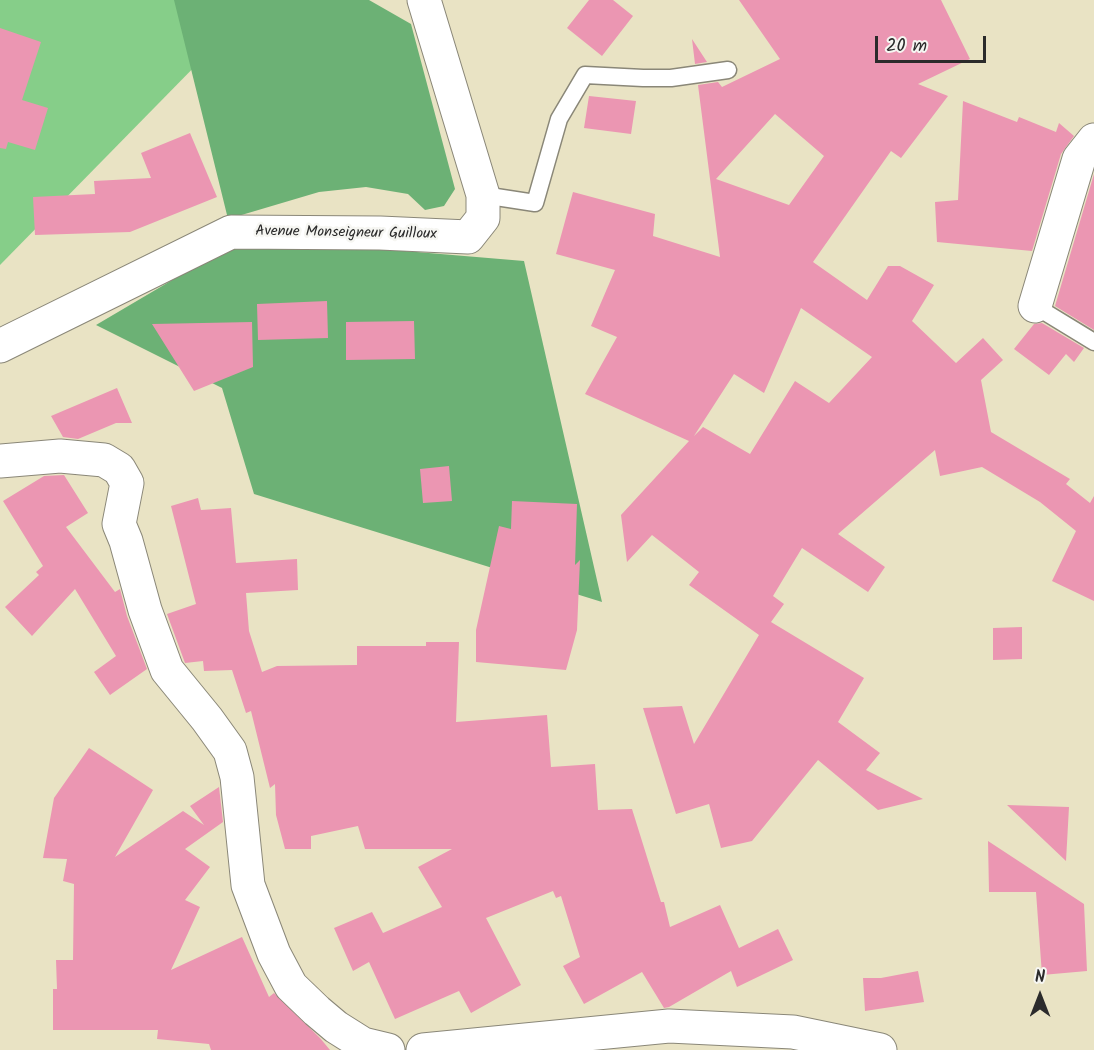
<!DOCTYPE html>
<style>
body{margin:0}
#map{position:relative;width:1094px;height:1050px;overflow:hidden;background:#e9e3c4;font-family:Kalam,sans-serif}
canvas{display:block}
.north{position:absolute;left:1010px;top:966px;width:60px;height:60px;-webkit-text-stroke:4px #f6f6f2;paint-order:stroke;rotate:0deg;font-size:16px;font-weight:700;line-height:24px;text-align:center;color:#2b2b2b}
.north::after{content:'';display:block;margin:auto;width:21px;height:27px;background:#2b2b2b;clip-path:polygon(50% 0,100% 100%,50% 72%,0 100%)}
.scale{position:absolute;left:875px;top:36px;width:111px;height:27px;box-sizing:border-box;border:3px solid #2b2b2b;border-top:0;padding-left:8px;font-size:18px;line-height:21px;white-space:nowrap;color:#2b2b2b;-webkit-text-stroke:4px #f6f6f2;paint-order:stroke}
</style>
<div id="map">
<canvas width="1094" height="1050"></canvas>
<div class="north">N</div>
<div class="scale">20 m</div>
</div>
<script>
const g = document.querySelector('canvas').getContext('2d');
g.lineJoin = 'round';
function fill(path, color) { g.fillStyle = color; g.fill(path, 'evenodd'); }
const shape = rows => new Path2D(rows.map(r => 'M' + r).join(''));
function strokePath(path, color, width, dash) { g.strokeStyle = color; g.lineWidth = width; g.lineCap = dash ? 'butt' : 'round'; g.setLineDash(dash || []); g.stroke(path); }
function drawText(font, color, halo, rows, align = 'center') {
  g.font = font + ' Kalam,sans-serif'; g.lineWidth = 5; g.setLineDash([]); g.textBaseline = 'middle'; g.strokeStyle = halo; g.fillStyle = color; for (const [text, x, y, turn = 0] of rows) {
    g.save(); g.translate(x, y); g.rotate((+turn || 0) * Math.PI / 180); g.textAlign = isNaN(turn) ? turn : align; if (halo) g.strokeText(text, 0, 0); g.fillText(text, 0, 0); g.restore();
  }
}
fill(shape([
 [0,0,260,0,0,265]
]), '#86ce89');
fill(shape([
 [174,0,369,0,411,24,455,189,444,206,425,210,408,194,366,187,319,192,228,219],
 [230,246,369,248,524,261,602,602,254,494,222,388,96,325]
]), '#6cb175');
fill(shape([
 [589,0,613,0,633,16,602,56,567,28],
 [739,0,941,0,970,59,918,84,948,96,901,158,891,151,813,262,867,300,888,266,900,266,934,285,912,321,956,363,983,338,1003,360,981,380,991,432,1070,479,1066,484,1090,503,1094,496,1094,601,1052,581,1076,531,1040,502,982,467,940,476,935,450,838,534,885,567,868,592,802,548,773,596,784,604,771,622,864,678,838,722,880,753,866,770,923,799,878,810,818,760,752,841,721,848,709,804,676,814,643,708,682,706,694,744,759,635,689,585,699,572,652,535,627,562,621,515,689,441,585,394,617,337,591,326,615,270,556,254,573,192,655,214,653,236,720,257,698,85,718,82,722,87,780,59],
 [775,114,824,156,789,205,716,179],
 [801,308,872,357,829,403,795,381,750,454,703,427,694,436,734,374,764,393],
 [0,28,41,42,22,100,48,108,35,150,8,142,6,149,0,148],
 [692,39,707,62,695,64],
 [589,96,636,101,631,134,584,128],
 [963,101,1017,122,1019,117,1056,132,1059,123,1074,136,1061,154,1032,251,937,242,935,202,958,200],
 [190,133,217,197,130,232,35,235,33,197,95,194,94,181,151,178,141,153],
 [1094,174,1094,330,1055,306],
 [327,301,328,338,258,340,257,304],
 [414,321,415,359,346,360,346,322],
 [252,322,253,367,194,391,152,324],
 [1042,323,1084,348,1074,362,1066,354,1049,375,1014,349,1034,324],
 [117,388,132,423,116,423,78,439,63,437,51,416],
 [449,466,452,501,423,503,420,469],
 [64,475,88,513,66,527,115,592,120,589,127,616,147,669,110,695,94,672,116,656,75,589,32,636,5,607,39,575,36,572,43,566,3,501,44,476],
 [198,498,201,510,231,508,236,563,297,559,298,590,246,593,249,631,262,672,277,666,357,665,357,646,426,646,426,642,459,642,456,722,547,715,551,767,595,764,598,810,632,809,661,902,664,902,670,927,720,905,739,948,778,929,793,960,737,987,731,971,669,1007,664,1008,642,972,584,1004,563,966,580,957,561,896,556,898,553,891,486,918,521,985,471,1013,459,991,395,1019,369,962,353,971,334,928,372,912,383,933,442,907,418,867,452,849,365,849,358,826,311,836,311,849,285,849,276,815,275,784,270,788,251,711,246,713,232,670,204,671,203,661,185,663,167,614,196,604,171,506],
 [512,501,577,504,575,565,580,560,577,630,566,670,476,662,476,630,499,526,511,529],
 [1022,627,1022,659,993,660,993,628],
 [89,748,153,790,115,857,183,811,204,825,190,806,219,787,223,822,185,849,210,867,185,900,200,907,171,970,242,937,269,997,274,993,320,1038,330,1050,211,1050,209,1044,157,1039,158,1030,53,1030,53,989,57,989,56,960,73,960,74,884,63,881,67,859,43,858,54,798],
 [1007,805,1069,807,1066,861],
 [988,841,1084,904,1087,971,1042,975,1036,892,989,892],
 [918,971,924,1002,865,1011,863,978,881,978]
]), '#eb96b2');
const service = shape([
 [483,195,535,203,559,119,585,75,643,78,671,78,728,70],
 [1035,306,1094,342]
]);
const minor = shape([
 [1035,306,1079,159,1094,140],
 [0,461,60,456,104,460,119,469,127,483,119,524,126,541,145,610,167,670,207,719,230,751,237,777,248,885,274,954,291,986,317,1011,336,1027,363,1044,388,1050],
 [423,1050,669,1026,793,1032,880,1050]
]);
const tertiary = shape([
 [0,346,231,232,380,233,468,237,483,218,483,195,424,0]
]);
strokePath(service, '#8a8778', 19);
strokePath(minor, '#8a8778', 35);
strokePath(tertiary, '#8a8778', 35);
strokePath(service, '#fff', 16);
strokePath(minor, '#fff', 33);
strokePath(tertiary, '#fff', 33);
drawText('15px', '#2b2b2b', '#f6f6f2', [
 ["Avenue Monseigneur Guilloux",346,234,1]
]);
</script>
